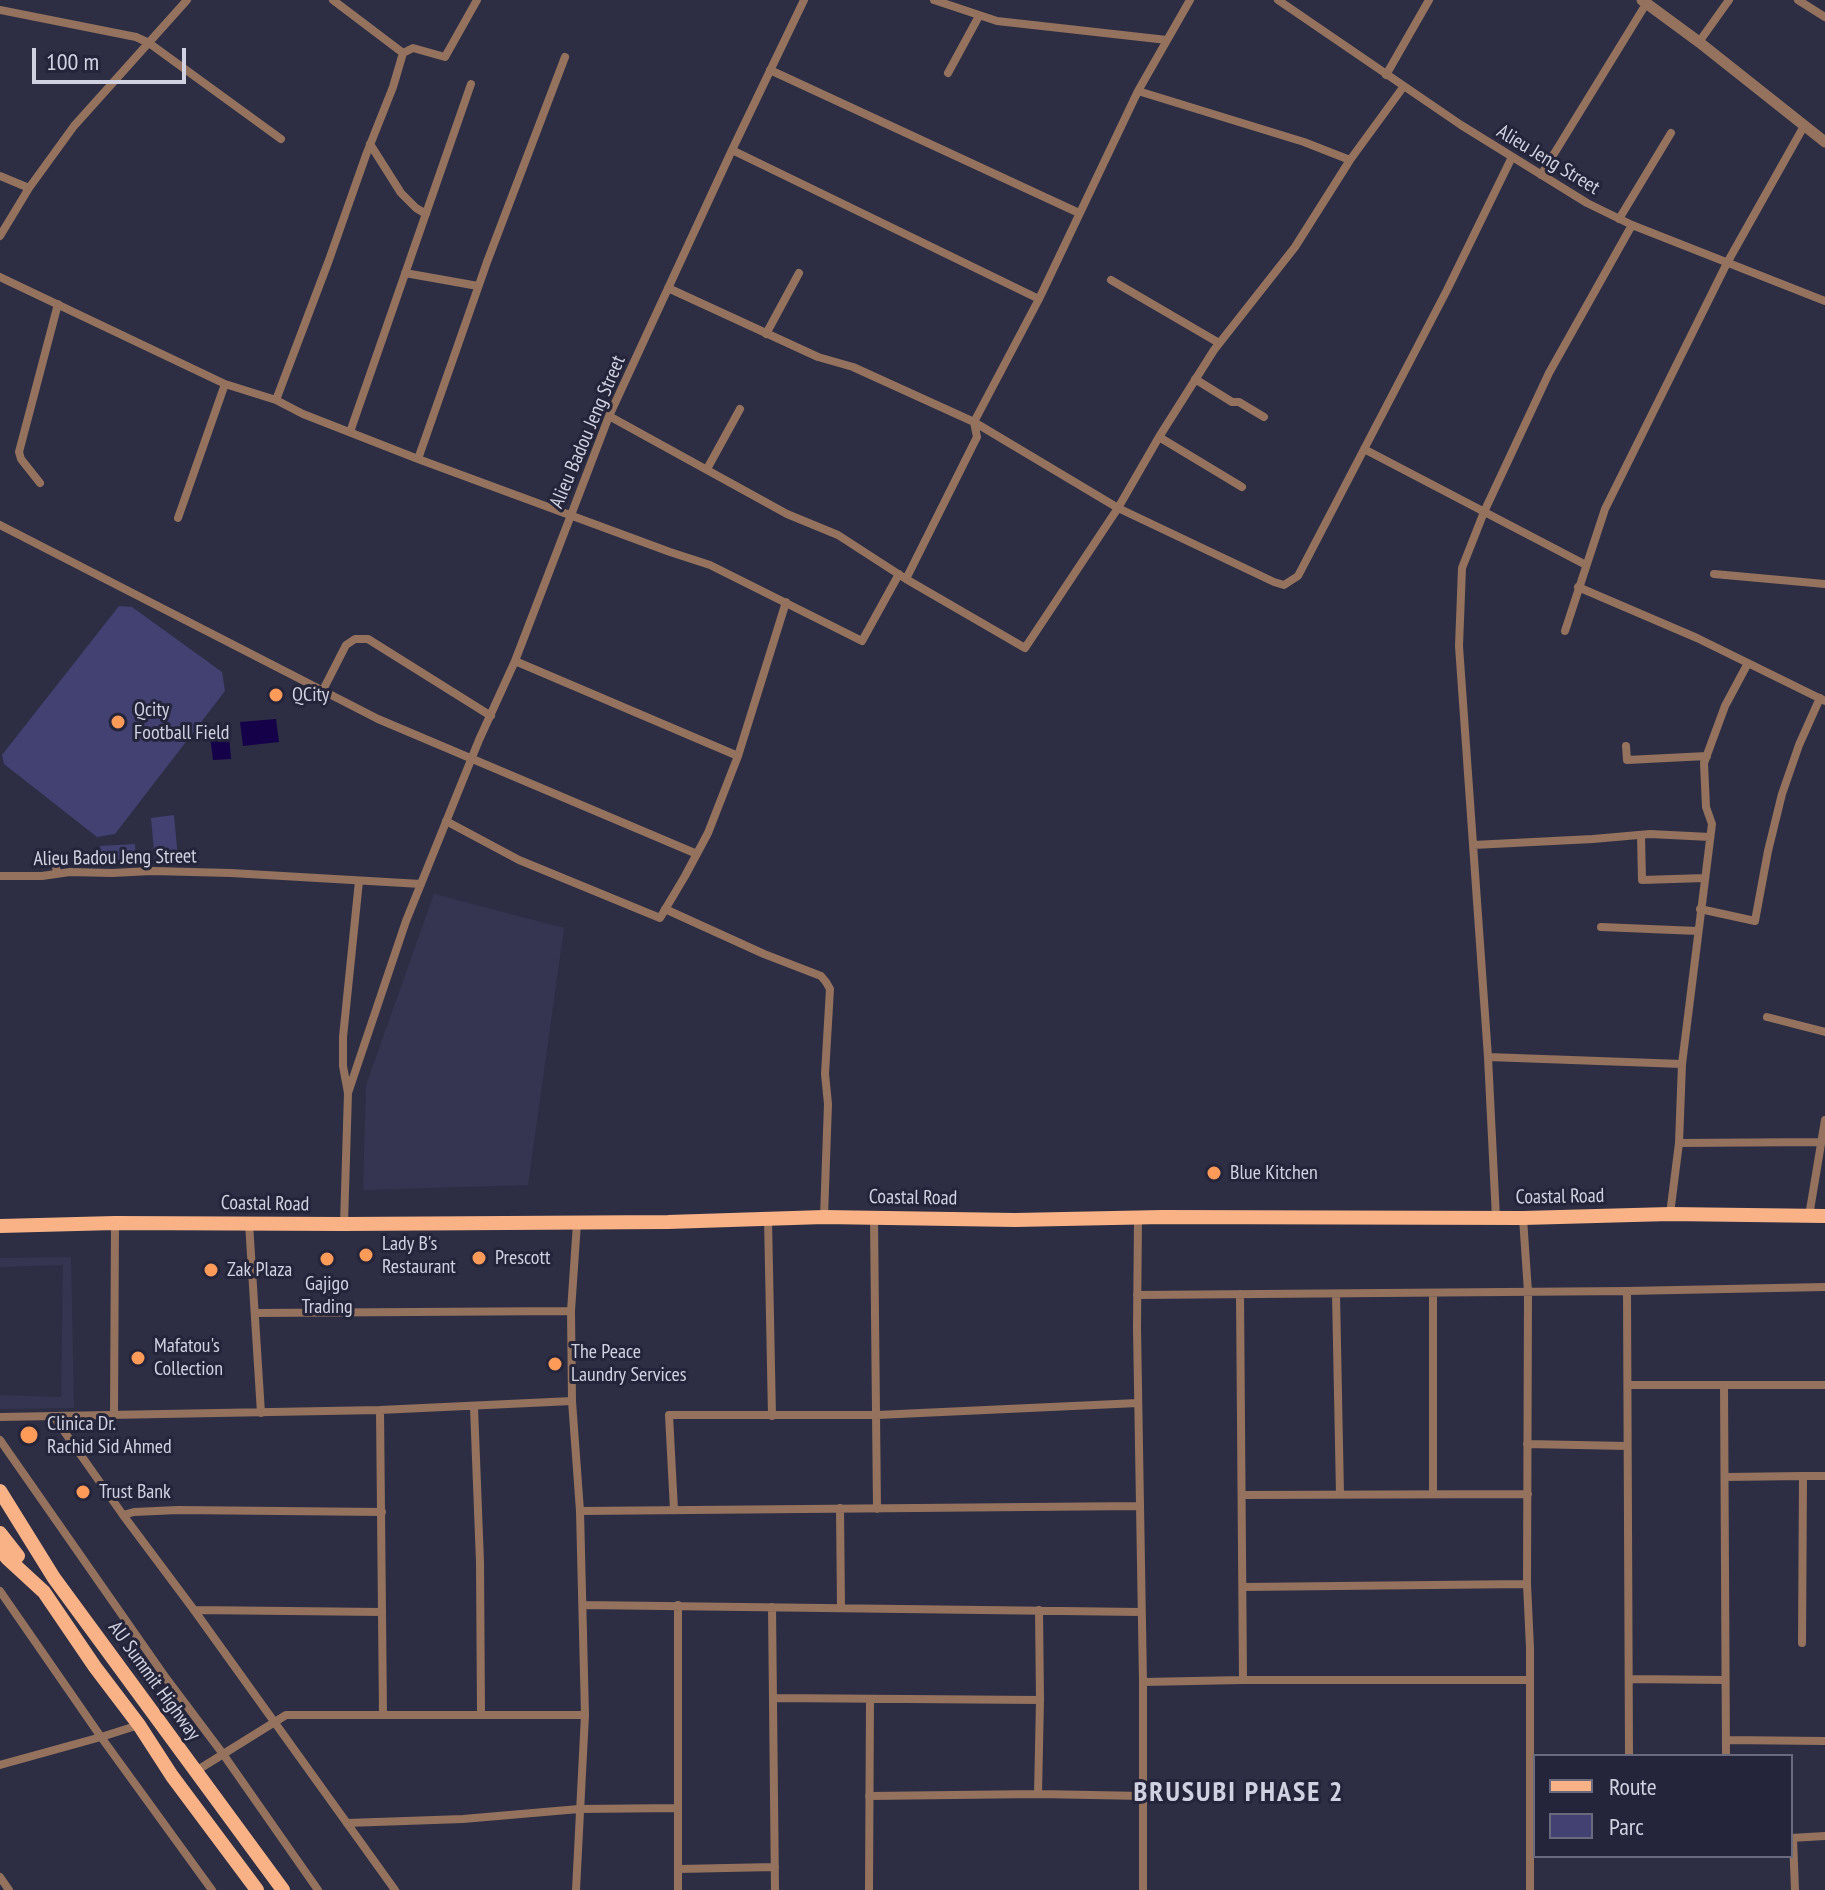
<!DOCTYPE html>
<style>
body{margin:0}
#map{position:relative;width:1825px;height:1890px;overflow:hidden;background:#2d2e44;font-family:"PT Sans Narrow",sans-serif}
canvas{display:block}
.legend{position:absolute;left:1533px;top:1754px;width:260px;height:104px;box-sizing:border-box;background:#24243a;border:2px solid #696a7d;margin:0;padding:10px 14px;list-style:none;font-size:24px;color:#d1d2e1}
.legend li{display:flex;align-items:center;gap:16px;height:40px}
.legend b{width:40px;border:2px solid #696a7d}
.scale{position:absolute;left:32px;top:48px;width:154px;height:36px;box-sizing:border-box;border:4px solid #d1d2e1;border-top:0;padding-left:10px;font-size:24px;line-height:28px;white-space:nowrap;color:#d1d2e1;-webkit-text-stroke:6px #24243a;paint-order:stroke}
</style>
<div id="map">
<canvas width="1825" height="1890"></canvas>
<ul class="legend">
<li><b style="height:10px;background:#f8b286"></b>Route</li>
<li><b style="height:22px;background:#424172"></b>Parc</li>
</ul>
<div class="scale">100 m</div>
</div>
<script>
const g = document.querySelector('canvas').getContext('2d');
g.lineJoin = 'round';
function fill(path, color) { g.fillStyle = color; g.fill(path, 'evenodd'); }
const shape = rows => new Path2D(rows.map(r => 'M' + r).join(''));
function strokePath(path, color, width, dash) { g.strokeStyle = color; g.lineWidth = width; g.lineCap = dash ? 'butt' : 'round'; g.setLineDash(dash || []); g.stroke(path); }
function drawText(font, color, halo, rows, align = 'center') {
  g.font = font + ' "PT Sans Narrow",sans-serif'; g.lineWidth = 6; g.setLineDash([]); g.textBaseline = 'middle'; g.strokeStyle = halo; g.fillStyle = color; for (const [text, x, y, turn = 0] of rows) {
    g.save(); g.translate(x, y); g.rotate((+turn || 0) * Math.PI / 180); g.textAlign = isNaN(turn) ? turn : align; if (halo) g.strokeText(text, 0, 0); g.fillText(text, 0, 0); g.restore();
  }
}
fill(shape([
 [434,894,564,928,528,1185,363,1190,366,1085],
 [71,1257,74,1408,0,1409,0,1395,61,1397,63,1265,0,1267,0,1258]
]), '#353552');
fill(shape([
 [119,606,132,607,222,672,225,691,115,834,97,837,4,764,2,755],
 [174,815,178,859,155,861,151,818],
 [135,844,136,860,101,862,100,846]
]), '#424172');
fill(shape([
 [276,719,279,742,243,746,240,722],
 [223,735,229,735,231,759,213,760,210,736,216,736,217,742,223,742]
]), '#150149');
strokePath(shape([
 [934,0,997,21,1167,40],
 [1278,0,1461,125,1587,203,1632,225,1825,301],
 [1798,0,1825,17],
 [0,10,136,37,149,43,281,139],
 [1699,42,1729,0],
 [403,53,413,48,445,57,477,0],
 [770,70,1079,213],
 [948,73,979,16],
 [1386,75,1429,0],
 [1138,91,1304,142,1350,160],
 [370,144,401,193,416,208,426,214],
 [732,150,1039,299],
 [1541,175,1646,4],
 [0,176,29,188],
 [1619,219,1671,133],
 [0,236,29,188,74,126,187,0],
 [405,273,478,286],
 [0,277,225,384,276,400,303,414,418,459,670,552,710,565,862,641,899,574],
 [1111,280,1219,343],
 [668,288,818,357,853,367,974,422,1118,508,1159,437,1214,350,1295,247,1350,160,1404,86],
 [766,334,799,273],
 [1195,379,1232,402,1239,402,1264,417],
 [276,400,329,260,366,155,393,87,403,53,333,0],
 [609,416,787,514,838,535,906,579,977,437,974,422,1039,299,1138,91,1190,0],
 [350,432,471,84],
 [1159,437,1242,487],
 [1364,449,1586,565],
 [418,459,487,262,565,57],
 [707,469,740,409],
 [40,483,21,459,19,452,58,304],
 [178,518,225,384],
 [0,525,378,719,697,854],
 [1714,574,1825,584],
 [906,579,1025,648,1118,508,1274,582,1284,585,1298,576,1447,290,1512,157],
 [1578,587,1697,638,1825,701],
 [1565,631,1605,509,1727,263,1804,126],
 [515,661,738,756],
 [323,690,346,645,355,639,368,639,491,716],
 [1626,746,1627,760,1707,756],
 [446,821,519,860,660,918,685,876,708,833,738,756,786,602],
 [1641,835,1642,880,1705,878],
 [1473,845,1593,839,1650,834,1710,837],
 [55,859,57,874],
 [0,876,42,876,70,872,112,873,152,871,231,873,421,884],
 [665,909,764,954,821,976,826,982,830,989,825,1074,828,1104,824,1217],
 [1700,909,1755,921,1768,851,1782,794,1799,745,1820,698],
 [1601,927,1698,931],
 [1767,1017,1825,1032],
 [1488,1057,1682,1064],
 [348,1093,406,921,479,740,515,661,609,416,732,150,804,0],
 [1679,1143,1821,1142],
 [1670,1214,1679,1143,1682,1064,1712,824,1706,807,1704,763,1725,706,1748,663],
 [1809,1216,1825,1120],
 [874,1218,877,1509],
 [1496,1218,1488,1057,1459,646,1462,568,1484,512,1549,373,1632,225],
 [1523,1218,1528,1292,1527,1584,1530,1648,1530,1890],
 [768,1219,772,1416],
 [1138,1219,1137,1328,1143,1682,1143,1890],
 [249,1223,261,1413],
 [344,1224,348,1093,343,1066,343,1037,359,881],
 [1627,1291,1629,1756],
 [1240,1294,1243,1680],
 [1336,1294,1340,1494],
 [1137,1295,1627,1291,1825,1287],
 [255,1313,571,1311],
 [1628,1385,1825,1385],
 [1724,1385,1726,1756],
 [474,1407,480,1562,481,1715],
 [380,1410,383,1715],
 [114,1414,115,1223],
 [0,1417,380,1410,572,1401],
 [54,1417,123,1515,194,1610,395,1890],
 [0,1440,166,1678,223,1754,318,1890],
 [1527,1444,1627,1446],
 [1725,1477,1803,1476],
 [1433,1494,1433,1293],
 [1243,1495,1528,1494],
 [840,1508,841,1608],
 [674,1510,669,1415,877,1415,1138,1403],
 [580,1511,1139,1506],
 [123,1515,134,1512,178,1510,382,1512],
 [1243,1587,1527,1584],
 [0,1591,101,1737,212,1890],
 [583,1605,1141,1612],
 [772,1607,775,1890],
 [194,1610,382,1612],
 [1802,1643,1803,1476,1825,1476],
 [1629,1679,1725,1680],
 [1143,1682,1243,1680,1530,1680],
 [773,1698,1040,1700],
 [1726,1740,1825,1741],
 [0,1765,101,1737,139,1725],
 [196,1771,286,1715,585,1715],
 [1038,1794,1040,1700,1039,1610],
 [869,1796,1038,1794,1144,1796],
 [347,1823,463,1819,579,1809,678,1808],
 [1791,1838,1825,1836],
 [1793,1838,1795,1890],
 [678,1869,775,1867],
 [0,1877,9,1890],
 [576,1890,585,1715,580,1511,572,1401,571,1311,577,1223],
 [678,1890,678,1605],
 [869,1890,870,1699]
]), '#94725d', 8);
strokePath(shape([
 [1642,0,1699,42,1825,142]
]), '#94725d', 11);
strokePath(shape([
 [0,1226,115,1223,344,1224,668,1222,824,1217,1015,1220,1162,1217,1523,1218,1670,1214,1825,1216],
 [0,1491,54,1578,283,1890],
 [0,1533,18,1556],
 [0,1549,7,1558,44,1592,95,1667,139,1725,172,1776,257,1890]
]), '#f8b286', 14);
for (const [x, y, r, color] of [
 [276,695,8,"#fe9b59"],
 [118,722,8,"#fe9b59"],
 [1214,1173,8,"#fe9b59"],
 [366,1255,8,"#fe9b59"],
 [479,1258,8,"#fe9b59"],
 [327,1259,8,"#fe9b59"],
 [211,1270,8,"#fe9b59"],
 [138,1358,8,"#fe9b59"],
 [555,1364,8,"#fe9b59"],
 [29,1435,10,"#fe9b59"],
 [83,1492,8,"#fe9b59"]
]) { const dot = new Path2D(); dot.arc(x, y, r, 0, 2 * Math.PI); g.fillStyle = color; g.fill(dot); strokePath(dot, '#24243a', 3); }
drawText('20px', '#d1d2e1', '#24243a', [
 ["Alieu Jeng Street",1548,160,31],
 ["Alieu Badou Jeng Street",588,432,-67],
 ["Alieu Badou Jeng Street",115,858,-1],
 ["Coastal Road",1560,1197,-1],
 ["Coastal Road",913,1198,1],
 ["Coastal Road",265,1204,1],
 ["AU Summit Highway",154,1681,54]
]);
drawText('20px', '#d1d2e1', '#24243a', [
 ["QCity",292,695],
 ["Qcity",134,710],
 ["Football Field",134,733],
 ["Blue Kitchen",1230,1173],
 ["Lady B's",382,1244],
 ["Restaurant",382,1267],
 ["Prescott",495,1258],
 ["Zak Plaza",227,1270],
 ["Gajigo",327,1284,"center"],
 ["Trading",327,1307,"center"],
 ["Mafatou's",154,1346],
 ["Collection",154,1369],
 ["The Peace",571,1352],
 ["Laundry Services",571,1375],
 ["Clinica Dr.",47,1424],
 ["Rachid Sid Ahmed",47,1447],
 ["Trust Bank",99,1492]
], 'left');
g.letterSpacing = '2px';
drawText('bold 28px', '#d1d2e1', '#24243a', [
 ["BRUSUBI PHASE 2",1239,1793]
]);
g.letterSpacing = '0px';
</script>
